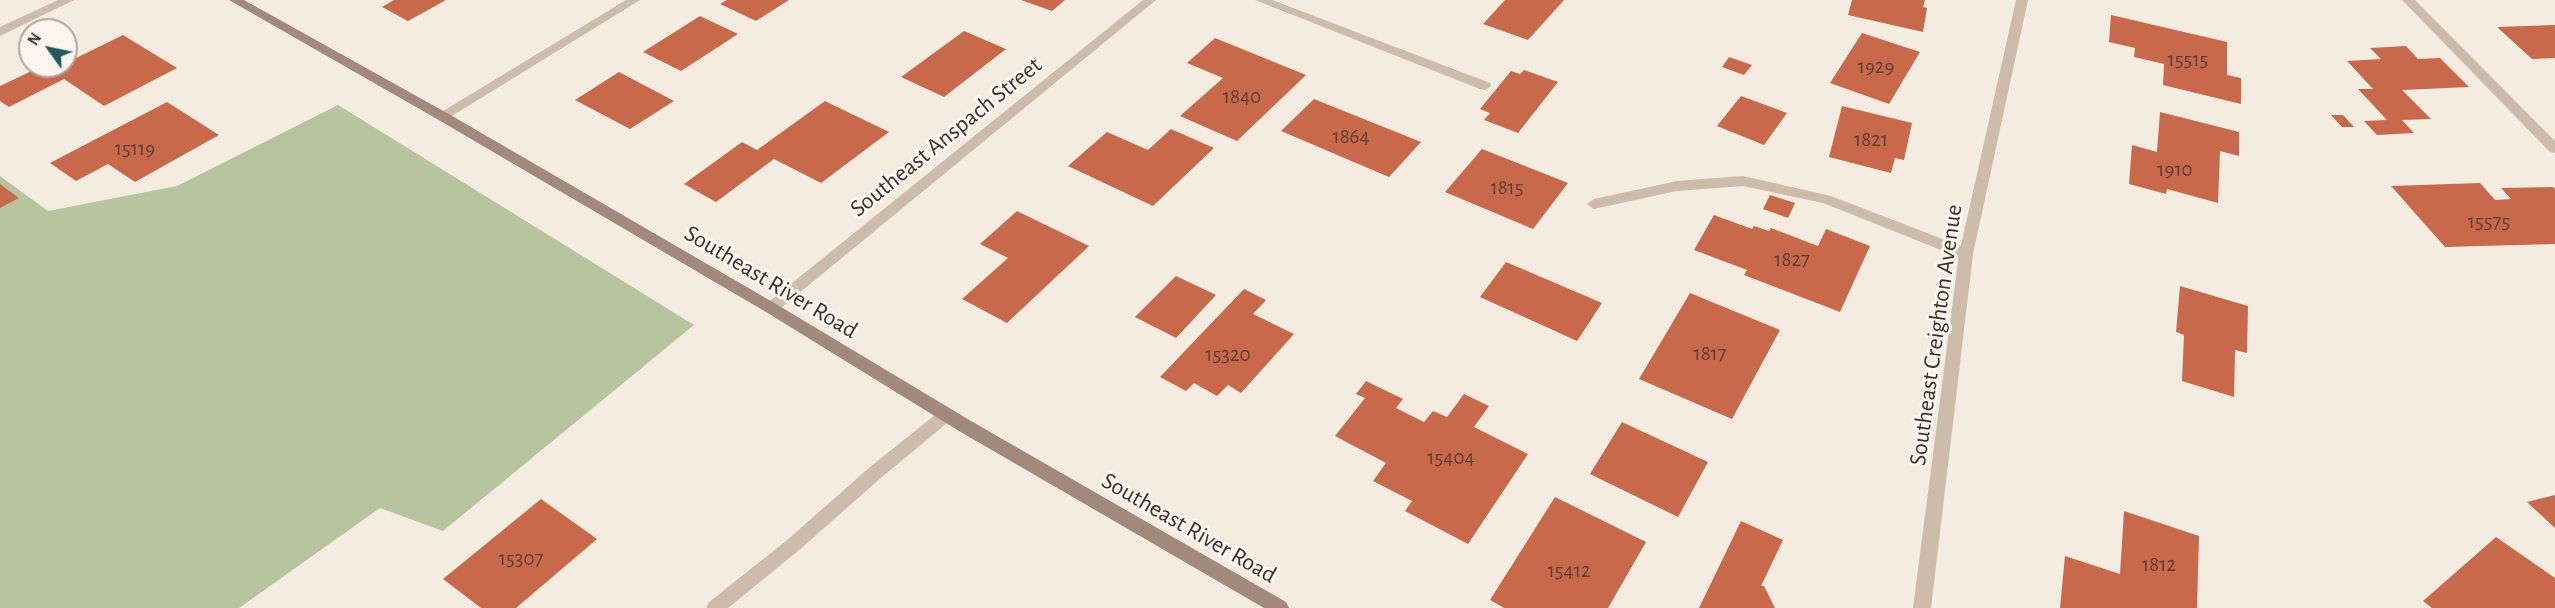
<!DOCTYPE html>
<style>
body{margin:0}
#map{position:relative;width:2555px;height:608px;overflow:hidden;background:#f4ebe1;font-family:"Alegreya Sans",sans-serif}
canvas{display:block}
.north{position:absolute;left:18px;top:18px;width:60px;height:60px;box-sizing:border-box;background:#fbf5ee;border:2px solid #aea6a0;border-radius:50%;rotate:303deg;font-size:16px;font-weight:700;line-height:24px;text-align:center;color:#3b302b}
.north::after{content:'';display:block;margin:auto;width:21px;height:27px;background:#1f5a5e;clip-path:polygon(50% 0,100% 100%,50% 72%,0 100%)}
</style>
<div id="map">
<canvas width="2555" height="608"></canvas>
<div class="north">N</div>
</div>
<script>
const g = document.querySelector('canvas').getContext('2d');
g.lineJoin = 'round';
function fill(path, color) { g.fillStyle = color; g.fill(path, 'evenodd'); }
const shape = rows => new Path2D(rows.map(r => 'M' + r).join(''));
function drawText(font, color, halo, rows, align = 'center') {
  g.font = font + ' "Alegreya Sans",sans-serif'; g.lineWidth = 6; g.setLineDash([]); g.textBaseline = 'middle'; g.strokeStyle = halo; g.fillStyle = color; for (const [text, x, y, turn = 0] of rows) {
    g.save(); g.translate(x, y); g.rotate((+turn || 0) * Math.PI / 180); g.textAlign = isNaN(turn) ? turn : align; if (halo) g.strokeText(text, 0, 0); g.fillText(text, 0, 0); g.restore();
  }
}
fill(shape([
 [338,105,694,325,443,531,380,508,239,608,0,608,0,176,48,211,177,186]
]), '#b8c4a0');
fill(shape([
 [394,0,446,0,408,21,382,7],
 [727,0,789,0,756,21,720,4],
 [1021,0,1065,0,1052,11],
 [1505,0,1564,0,1528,40,1483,24],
 [1852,0,1925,0,1923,7,1927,8,1923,32,1848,15],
 [2111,15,2227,42,2227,75,2241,78,2241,104,2163,85,2164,64,2134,57,2135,48,2109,42],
 [700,16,738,34,681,71,643,52],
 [2555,25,2555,58,2532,59,2497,27],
 [964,31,1006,49,944,97,901,77],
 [1862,33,1920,52,1889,104,1830,83],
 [123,35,177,68,104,106,64,79,9,107,0,101,0,86,42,66,50,70,59,66,66,66,66,63],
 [1215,38,1306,75,1237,141,1180,116,1223,78,1187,63],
 [2406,46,2418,59,2440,58,2469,87,2402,90,2431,119,2402,120,2414,133,2377,135,2364,121,2387,120,2358,89,2373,89,2347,61,2381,59,2370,48],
 [1729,57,1752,65,1744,75,1722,67],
 [1524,70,1558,82,1518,133,1484,120,1490,113,1480,109,1511,71,1520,74],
 [619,72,674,101,630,129,575,100],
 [1741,96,1787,113,1764,145,1717,126],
 [1314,99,1421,142,1389,177,1281,131],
 [825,101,889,132,821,183,774,159,716,202,684,184,742,142,757,150],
 [167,102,219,135,135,182,108,164,76,181,50,163],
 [1842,106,1912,123,1904,160,1895,158,1891,173,1829,157],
 [2160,112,2239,132,2239,156,2220,151,2218,203,2167,189,2166,194,2129,184,2132,145,2157,152],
 [2331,115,2343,115,2354,127,2342,127],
 [1171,129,1214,148,1153,206,1068,166,1107,132,1148,150],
 [1482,149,1568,183,1533,229,1445,192],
 [2480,183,2495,200,2511,199,2501,188,2553,187,2555,189,2555,244,2445,247,2391,186],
 [0,184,19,198,0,208],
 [1770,195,1795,203,1788,218,1763,209],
 [1017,211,1089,246,1007,323,962,299,1008,258,980,244],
 [1714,215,1752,229,1754,226,1769,231,1771,228,1818,246,1826,229,1870,246,1840,312,1744,275,1747,270,1694,250],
 [1506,262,1602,303,1577,341,1480,297],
 [1176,276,1216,295,1176,338,1135,317],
 [2180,286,2248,306,2247,353,2235,350,2234,397,2182,381,2184,335,2176,332],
 [1244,289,1266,300,1253,314,1294,334,1241,393,1228,385,1217,396,1194,383,1186,391,1160,377],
 [1690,293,1780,330,1732,419,1639,379],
 [1366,381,1403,399,1396,408,1424,422,1433,411,1447,417,1464,394,1489,406,1474,427,1528,454,1468,544,1405,511,1412,501,1373,481,1386,463,1335,436,1365,398,1356,394],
 [1622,422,1708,462,1678,517,1590,474],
 [2555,495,2555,528,2527,502],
 [1555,497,1646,542,1608,608,1504,608,1490,600],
 [541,499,597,539,516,608,481,608,443,579],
 [2124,511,2199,536,2197,608,2060,608,2065,556,2120,574],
 [1741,521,1783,540,1761,586,1764,586,1775,608,1699,608],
 [2496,537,2555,578,2555,608,2432,608,2423,601]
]), '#c8694b');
fill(shape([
 [2402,0,2415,0,2555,141,2555,153,2550,152,2402,0],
 [1743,176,1831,196,1971,250,1973,254,1971,258,1961,258,1823,203,1743,186,1677,191,1594,209,1587,204,1594,199,1677,181,1743,176],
 [946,409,952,411,954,415,952,419,882,477,798,551,728,608,706,608,709,602,786,541,870,467,940,411,946,409]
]), '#cdbbac');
fill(shape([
 [58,0,74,0,0,36,0,27,58,0],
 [626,0,640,0,447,119,442,120,435,116,626,0],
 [1143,0,1156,0,776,312,766,312,763,308,766,304,1143,0],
 [1255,0,1272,0,1490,83,1491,86,1485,90,1480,89,1255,0],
 [2016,0,2028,0,1973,254,1931,608,1913,608,1959,254,2016,0]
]), '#cdbbac');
fill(shape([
 [229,0,244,0,447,113,776,304,971,421,1286,602,1289,608,1264,608,959,431,766,312,437,119,229,0]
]), '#a18a7d');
drawText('21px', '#5e3e33', null, [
 ["15515",2188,60],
 ["1929",1876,67],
 ["1840",1242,97],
 ["1864",1351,137],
 ["1821",1871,140],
 ["15119",135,149],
 ["1910",2175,170],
 ["1815",1507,188],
 ["15575",2489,222],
 ["1827",1792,260],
 ["1817",1710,354],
 ["15320",1228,355],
 ["15404",1451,458],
 ["15307",521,559],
 ["1812",2159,565],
 ["15412",1569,571]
]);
drawText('24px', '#3b302b', '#fbf5ee', [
 ["Southeast Anspach Street",946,137,-39],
 ["Southeast River Road",771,282,31],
 ["Southeast Creighton Avenue",1936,335,-82],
 ["Southeast River Road",1189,528,30]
]);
</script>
